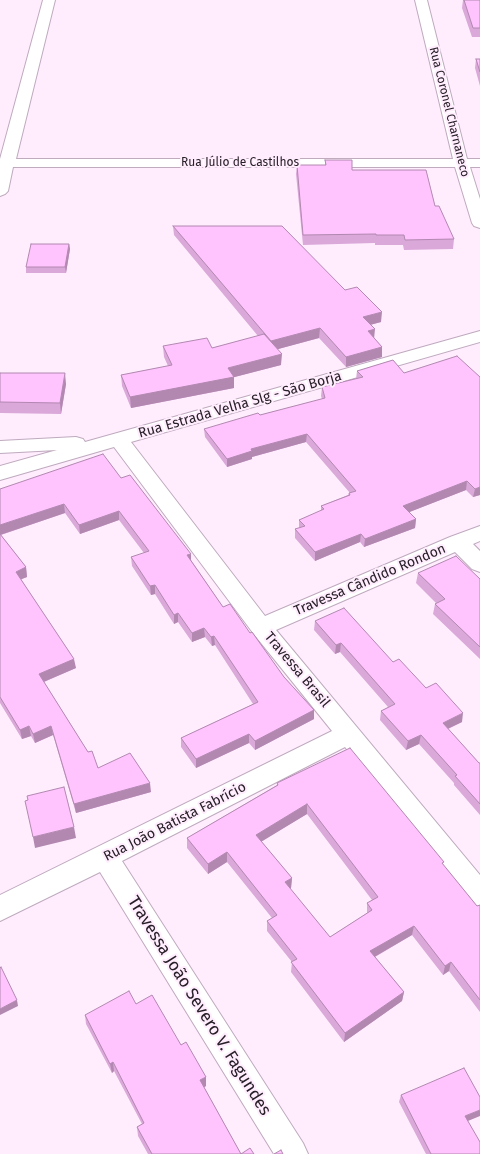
<!DOCTYPE html>
<meta charset="utf-8">
<style>
body{margin:0}
canvas{display:block;background:#ffedfe}
</style>
<canvas width="480" height="1154"></canvas>
<script>
const g = document.querySelector('canvas').getContext('2d');
g.lineJoin = 'round';
const shape = rows => new Path2D(rows.map(r => 'M' + r).join(''));
function strokePath(path, color, width, dash) { g.strokeStyle = color; g.lineWidth = width; g.lineCap = dash ? 'butt' : 'round'; g.setLineDash(dash || []); g.stroke(path); }
function fill(path, color) { g.fillStyle = color; g.fill(path, 'evenodd'); }
function drawText(font, color, halo, rows, align = 'center') {
  g.font = font + ' "Fira Sans",sans-serif'; g.lineWidth = 4; g.setLineDash([]); g.textBaseline = 'middle'; g.strokeStyle = halo; g.fillStyle = color; for (const [text, x, y, turn = 0] of rows) {
    g.save(); g.translate(x, y); g.rotate((+turn || 0) * Math.PI / 180); g.textAlign = isNaN(turn) ? turn : align; if (halo) g.strokeText(text, 0, 0); g.fillText(text, 0, 0); g.restore();
  }
}
const minor = shape([
 [43,0,55,0,16,159,453,159,415,0,427,0,467,159,480,159,480,167,470,167,480,199,480,228,474,226,472,223,455,167,13,167,8,191,5,194,0,196,0,159,43,0],
 [480,331,480,342,131,442,265,616,450,537,480,526,480,541,473,544,480,551,480,572,472,569,455,552,276,630,480,875,480,907,470,904,345,747,122,861,303,1143,308,1154,274,1154,100,872,0,921,0,895,332,731,253,633,114,447,0,480,0,466,57,450,0,453,0,441,76,437,83,439,85,442,480,331]
]);
strokePath(minor, '#bfaabe', 2);
fill(minor, '#fff');
fill(shape([
 [463,0,480,0,480,37,472,37,462,8],
 [476,59,480,59,480,86,475,68],
 [325,160,352,170,435,206,454,239,453,249,404,250,403,245,375,245,375,243,303,245,296,174,297,165,325,165],
 [173,226,345,290,381,322,370,325,374,338,382,347,382,357,346,367,319,338,278,349,281,365,234,377,234,388,131,408,122,386,121,375,168,366,164,357,163,346,212,348,258,336,174,235],
 [69,244,70,249,66,273,26,273,26,267],
 [393,360,480,495,473,497,466,490,409,512,416,519,415,528,364,547,360,542,315,561,295,538,295,529,299,528,299,520,321,511,321,506,348,495,349,493,350,493,306,442,252,457,252,459,227,467,205,437,204,429,260,415,322,399,321,396,322,387,356,379,357,371],
 [0,373,66,384,61,414,0,413],
 [121,478,191,560,223,607,250,633,284,677,314,710,314,719,255,750,249,743,196,768,181,747,181,738,253,704,215,645,212,646,205,637,192,642,178,622,174,624,155,594,151,595,132,566,131,557,144,553,119,520,80,534,65,513,1,535,26,567,27,577,21,579,76,668,44,682,98,768,151,792,76,813,53,735,35,743,31,736,22,739,0,703,0,489],
 [418,573,480,579,480,659,433,614,435,604,436,603,416,583],
 [315,621,393,662,426,688,462,722,448,729,479,763,480,763,480,815,454,785,454,783,419,744,406,750,380,720,381,711,388,707,340,652,335,654,314,630],
 [277,783,443,865,477,906,480,905,480,1012,449,971,443,975,412,935,375,957,404,992,402,1001,344,1042,291,972,292,962,267,931,267,921,272,918,227,862,208,874,187,848,187,838,277,785],
 [307,814,372,900,367,903,367,913,330,937,290,889,291,888,292,878,261,841],
 [136,1004,181,1045,206,1077,206,1086,204,1087,241,1154,254,1154,148,1154,138,1136,137,1127,142,1124,114,1071,112,1073,86,1024,85,1015],
 [401,1095,468,1121,480,1154,426,1154,399,1102]
]), '#dba8da');
fill(shape([
 [69,244,70,249,66,273,65,267],
 [382,312,381,322,362,327,363,317],
 [320,328,319,338,271,351,271,341],
 [375,329,374,339,368,331],
 [382,347,382,357,346,367,346,357],
 [282,354,281,365,231,378,234,377,234,388,131,408,130,397,228,368],
 [65,373,66,384,61,414,60,403],
 [307,434,306,442,252,457,252,459,227,467,227,459,251,449],
 [467,481,466,490,402,515,403,506],
 [480,487,480,495,473,497,475,489],
 [64,504,65,513,0,535,0,525],
 [119,511,119,520,80,534,79,525],
 [416,519,415,528,364,547,365,539],
 [361,534,360,542,315,561,315,552],
 [191,554,191,563,187,555],
 [26,567,27,577,17,581,16,572],
 [155,585,155,594,151,595,150,586],
 [178,613,178,622,174,624,174,615],
 [204,628,205,637,192,642,192,633],
 [214,636,215,645,212,646,211,637],
 [341,643,340,652,335,654,336,645],
 [74,659,76,668,41,683,39,674],
 [314,710,314,719,255,750,255,741],
 [463,713,462,722,441,732,443,723],
 [29,726,31,736,22,739,20,730],
 [51,726,53,735,35,743,33,734],
 [249,734,249,743,196,768,196,759],
 [421,735,419,744,406,750,408,741],
 [150,783,151,792,76,813,74,804],
 [307,804,307,814,256,845,256,835],
 [74,827,76,838,35,848,33,837],
 [227,852,227,862,208,874,208,864],
 [292,878,291,888,284,892,285,882],
 [414,926,412,935,369,960,370,951],
 [451,962,449,971,443,975,445,966],
 [404,992,402,1001,344,1042,345,1033],
 [17,1000,18,1006,0,1015,0,1009],
 [113,1062,114,1071,112,1073,110,1064],
 [206,1077,206,1086,200,1090,200,1080],
 [480,1110,480,1116,463,1123,465,1116]
]), '#b288b1');
const building = shape([
 [464,0,480,0,480,28,473,28,464,0],
 [476,59,480,59,480,72,476,59],
 [325,160,352,160,352,170,426,170,435,206,439,206,454,239,405,240,404,235,376,235,376,234,303,235,297,165,326,165,325,160],
 [173,226,282,226,345,290,357,287,382,312,363,317,375,329,368,331,382,347,346,357,320,328,271,341,173,226],
 [31,244,69,244,65,267,26,267,31,244],
 [264,334,282,354,228,368,234,377,130,397,121,375,172,365,163,346,207,338,212,348,264,334],
 [457,356,480,377,480,487,475,489,467,481,403,506,416,519,365,539,361,534,315,552,295,529,305,526,299,520,324,509,321,506,350,495,349,493,356,491,307,434,251,449,252,451,227,459,204,429,258,413,260,415,325,398,322,387,363,377,357,371,393,360,404,373,457,356],
 [0,373,65,373,60,403,0,402,0,373],
 [103,454,121,478,130,475,191,554,187,555,223,607,230,604,250,633,252,632,284,677,314,710,255,741,249,734,196,759,181,738,258,702,214,636,211,637,204,628,192,633,178,613,174,615,155,585,150,586,131,557,149,551,119,511,79,525,64,504,0,525,0,489,103,454],
 [0,534,26,567,16,572,74,659,39,674,88,752,92,751,98,768,130,753,150,783,74,804,51,726,33,734,29,726,20,730,0,697,0,534],
 [456,556,480,579,480,647,435,604,445,599,418,573,456,556],
 [344,608,393,662,399,659,426,688,436,683,463,713,443,723,479,763,480,763,480,804,455,776,457,775,421,735,408,741,381,711,395,704,341,643,336,645,315,621,344,608],
 [350,748,444,862,442,863,477,906,480,905,480,1000,451,962,445,966,414,926,370,951,404,992,345,1033,291,962,297,959,267,921,277,915,227,852,208,864,187,838,278,785,277,783,350,748],
 [307,804,378,897,367,903,372,910,330,937,285,882,292,878,256,835,307,804],
 [64,787,74,827,33,837,25,801,28,800,27,796,64,787],
 [1,967,17,1000,0,1009,0,968,1,967],
 [129,991,136,1004,152,995,181,1045,186,1042,206,1077,200,1080,241,1154,250,1148,254,1154,152,1154,137,1127,144,1123,113,1062,110,1064,85,1015,129,991],
 [464,1068,480,1097,480,1110,465,1116,480,1142,480,1154,431,1154,401,1095,464,1068],
 [281,1150,283,1154,274,1154,281,1150]
]);
fill(building, '#ffc3fd');
strokePath(building, '#b288b1', 1);
drawText('12px', '#282028', '#ffedfe', [
 ["Rua Coronel Charnaneco",449,112,76],
 ["Rua Júlio de Castilhos",240,163]
]);
drawText('14px', '#282028', '#ffedfe', [
 ["Rua Estrada Velha Slg - São Borja",240,405,-16],
 ["Travessa Cândido Rondon",370,580,-23],
 ["Travessa Brasil",297,670,50],
 ["Rua João Batista Fabrício",175,822,-27]
]);
drawText('17px', '#282028', '#ffedfe', [
 ["Travessa João Severo V. Fagundes",199,1006,58]
]);
</script>
